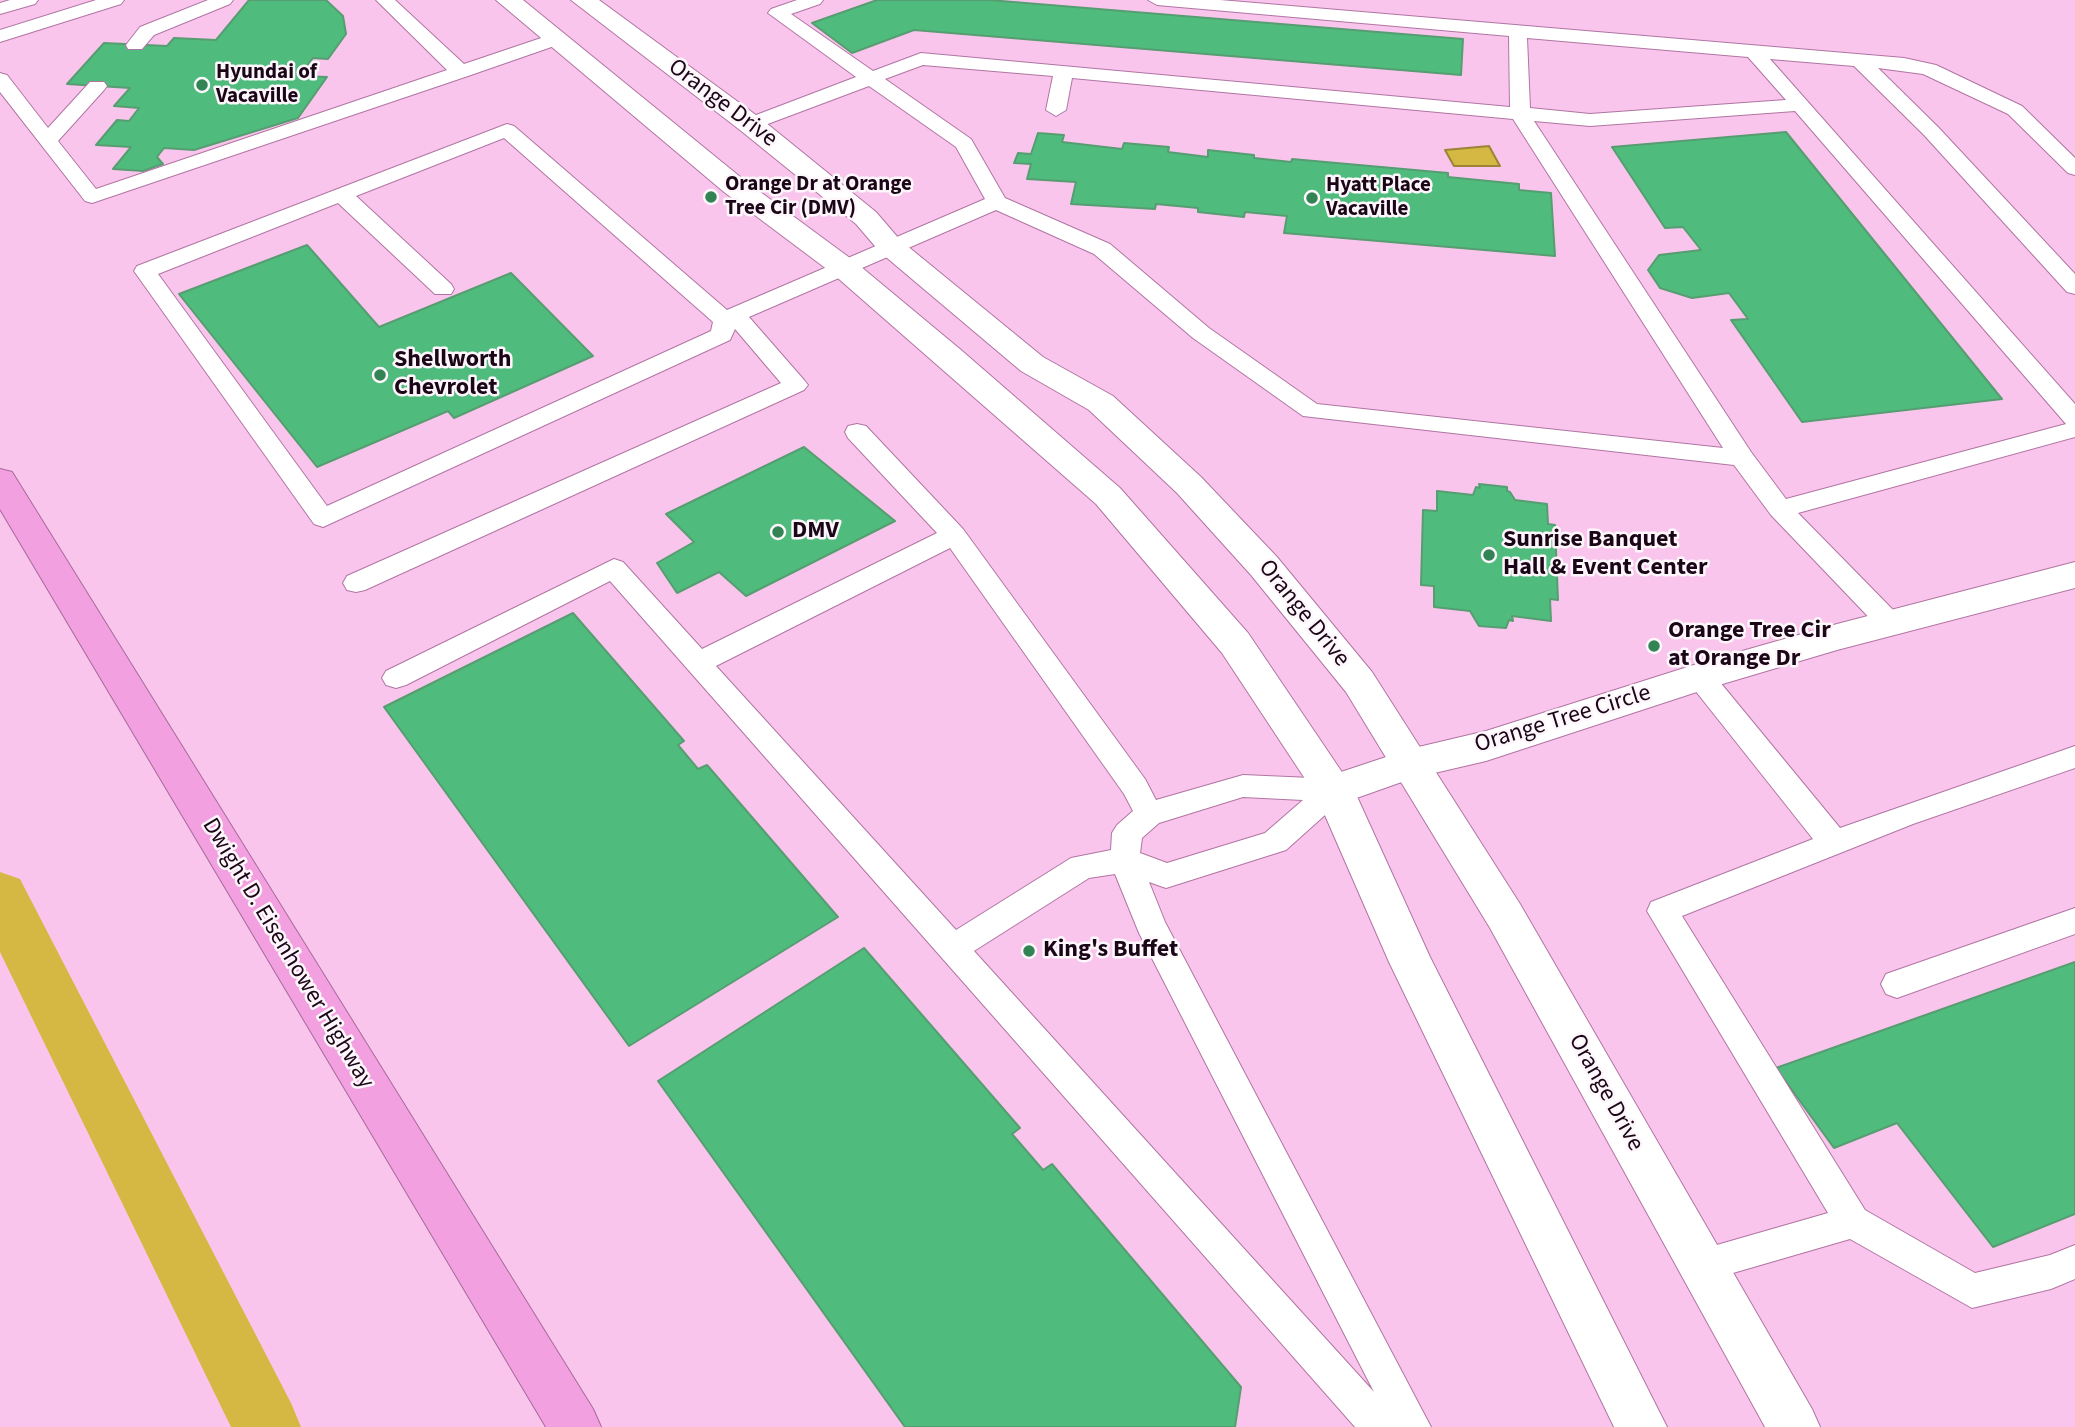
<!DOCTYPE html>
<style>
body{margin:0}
canvas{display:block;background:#f9c5ec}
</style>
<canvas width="2075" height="1427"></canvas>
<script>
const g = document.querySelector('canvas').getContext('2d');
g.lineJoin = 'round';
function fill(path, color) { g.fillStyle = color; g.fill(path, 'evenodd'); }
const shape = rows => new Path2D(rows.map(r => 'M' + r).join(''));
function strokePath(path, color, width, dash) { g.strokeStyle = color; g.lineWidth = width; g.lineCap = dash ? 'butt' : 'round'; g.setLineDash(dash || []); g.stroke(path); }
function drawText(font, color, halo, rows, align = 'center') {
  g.font = font + ' "Source Sans 3",sans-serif'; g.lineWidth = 5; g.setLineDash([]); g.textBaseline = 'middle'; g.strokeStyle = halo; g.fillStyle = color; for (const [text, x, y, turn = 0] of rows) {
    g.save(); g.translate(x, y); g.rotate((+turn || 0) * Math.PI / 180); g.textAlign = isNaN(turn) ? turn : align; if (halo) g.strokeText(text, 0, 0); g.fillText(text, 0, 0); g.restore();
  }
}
const water = shape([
 [1489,146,1500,166,1454,166,1445,150,1489,146]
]);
fill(water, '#d4b843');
strokePath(water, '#9c8336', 2);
fill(shape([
 [0,872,20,879,291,1403,301,1427,231,1427,0,952,0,872]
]), '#d4b843');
const building = shape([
 [249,0,326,0,343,16,346,34,328,59,313,58,299,76,327,77,298,118,194,150,164,148,157,157,163,164,143,171,113,169,131,147,96,145,117,120,129,121,139,108,114,106,130,88,67,84,104,43,167,46,174,38,216,40,249,0],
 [877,0,989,0,1463,39,1461,75,914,30,852,53,812,23,877,0],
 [1786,132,2002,399,1802,422,1731,320,1748,319,1729,293,1692,298,1660,288,1648,270,1659,255,1701,250,1683,227,1665,228,1612,147,1786,132],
 [1038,133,1064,135,1062,142,1122,149,1124,143,1169,147,1168,152,1208,157,1208,150,1254,155,1254,158,1291,162,1292,159,1448,173,1448,177,1519,184,1519,190,1551,193,1555,256,1284,233,1287,216,1245,212,1244,217,1198,212,1198,208,1156,204,1155,209,1071,204,1076,182,1027,179,1031,164,1014,163,1018,153,1031,154,1038,133],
 [307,245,379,327,511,273,593,356,454,418,448,411,317,467,179,294,307,245],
 [804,447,895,521,746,596,719,572,677,593,657,563,694,542,666,514,804,447],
 [1479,484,1507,487,1507,491,1510,492,1515,500,1547,504,1548,524,1555,525,1558,600,1550,599,1551,621,1512,616,1513,621,1509,620,1506,628,1479,626,1470,611,1434,607,1434,586,1421,585,1423,510,1437,511,1437,491,1473,495,1476,487,1480,488,1479,484],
 [573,613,684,741,678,745,698,769,707,765,838,917,629,1046,384,707,573,613],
 [864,948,1020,1128,1012,1134,1043,1170,1052,1164,1241,1387,1235,1427,905,1427,658,1081,864,948],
 [2075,962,2075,1214,1993,1247,1897,1123,1834,1148,1776,1068,2075,962]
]);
fill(building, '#4fbc7d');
strokePath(building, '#579d72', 2);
const service = shape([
 [10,0,38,0,35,4,0,14,0,3,10,0],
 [96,0,124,0,121,4,0,42,0,30,96,0],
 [208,0,233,0,230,4,154,35,142,49,128,49,126,45,140,27,208,0],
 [376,0,395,0,464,64,556,33,565,39,563,43,468,76,92,203,85,201,0,92,0,73,7,75,48,128,90,82,104,82,107,86,104,90,58,141,96,189,447,70,376,0],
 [797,0,823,0,820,4,791,14,873,71,921,53,1510,107,1509,36,1157,5,1148,0,1220,0,1904,58,1936,65,2022,106,2075,158,2075,175,2068,173,2008,114,1923,74,1878,68,1938,127,2075,274,2075,294,2067,292,1924,135,1854,66,1770,59,2075,404,2075,437,1798,513,1899,616,1903,623,1899,630,1890,633,1881,630,1771,515,1734,465,1303,416,1193,338,1094,254,996,210,749,317,804,380,808,385,804,390,365,590,356,592,347,590,343,583,347,576,781,383,735,329,730,340,323,527,314,524,134,271,137,266,507,124,514,126,727,310,985,199,956,147,869,86,757,128,743,128,740,124,743,120,856,77,768,13,771,9,797,0],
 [1527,38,1748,57,1786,100,1590,114,1530,108,1527,38],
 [923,65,1053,76,1046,110,1056,116,1066,110,1072,78,1513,119,1723,448,1317,404,1209,328,1110,244,1005,198,971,139,885,79,923,65],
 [1795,111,2066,424,1786,499,1751,452,1534,121,1590,126,1795,111],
 [504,138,713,322,711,331,327,506,158,274,338,203,435,294,451,294,454,289,451,284,356,196,504,138],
 [857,424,866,426,963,529,1145,779,1156,800,1243,775,1334,779,1344,782,1349,790,1344,798,1286,850,1166,888,1149,882,1165,922,1431,1427,1355,1427,610,581,406,685,396,688,386,685,382,678,386,671,614,559,623,562,702,649,937,533,848,438,845,432,848,426,857,424],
 [950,548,1124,794,1133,811,1117,825,1112,833,1111,850,1071,858,956,930,716,666,950,548],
 [1243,797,1303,800,1265,833,1167,863,1140,853,1142,838,1159,823,1243,797],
 [1115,874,1139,933,1374,1392,974,951,1089,878,1115,874],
 [1700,667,1710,670,1840,828,2075,746,2075,768,1913,824,1682,916,1865,1210,1975,1273,2050,1255,2075,1245,2075,1279,2051,1289,1972,1308,1850,1239,1702,1282,1689,1277,1684,1265,1689,1253,1828,1213,1647,911,1651,902,1813,839,1690,684,1686,677,1690,670,1700,667],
 [2075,908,2075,934,1897,998,1886,994,1881,984,1886,974,2075,908]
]);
const minor = shape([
 [2075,562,2075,588,1837,650,1709,688,1486,761,1413,778,1334,806,1320,801,1314,790,1320,779,1410,749,1486,731,1700,663,1837,624,2075,562]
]);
const tertiary = shape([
 [496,0,523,0,744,180,854,261,961,350,1120,488,1248,633,1354,790,1430,957,1667,1427,1614,1427,1389,962,1317,797,1222,653,1096,504,832,273,724,192,496,0],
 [571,0,599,0,760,118,876,212,900,240,1043,357,1113,396,1201,477,1277,557,1372,672,1520,904,1812,1409,1820,1427,1765,1427,1490,928,1346,692,1251,575,1177,493,1089,410,1021,371,880,252,856,224,740,130,571,0]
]);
const motorway = shape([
 [0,469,12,472,593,1409,601,1427,546,1427,0,509,0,469]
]);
strokePath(service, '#b175a3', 2);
strokePath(minor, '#b175a3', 2);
strokePath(tertiary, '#b175a3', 2);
strokePath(motorway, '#a76a9a', 2);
fill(service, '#fff');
fill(minor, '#fff');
fill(tertiary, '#fff');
fill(motorway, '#f2a0e0');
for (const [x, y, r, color] of [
 [202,85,7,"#328455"],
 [711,197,7,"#328455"],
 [1312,198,7,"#328455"],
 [380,375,7,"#328455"],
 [778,532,7,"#328455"],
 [1489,555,7,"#328455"],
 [1654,646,7,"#328455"],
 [1029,951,7,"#328455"]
]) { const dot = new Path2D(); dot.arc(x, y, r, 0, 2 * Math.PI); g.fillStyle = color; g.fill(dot); strokePath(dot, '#fdf6fb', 2.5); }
drawText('bold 21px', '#1b0617', '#fdf6fb', [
 ["Hyundai of",216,73],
 ["Vacaville",216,97],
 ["Orange Dr at Orange",725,185],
 ["Tree Cir (DMV)",725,209],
 ["Hyatt Place",1326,186],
 ["Vacaville",1326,210]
], 'left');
drawText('24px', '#1b0617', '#fdf6fb', [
 ["Orange Drive",722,104,37],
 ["Orange Drive",1303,614,51],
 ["Orange Tree Circle",1563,720,-17],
 ["Dwight D. Eisenhower Highway",287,954,59],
 ["Orange Drive",1605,1093,61]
]);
drawText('bold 24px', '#1b0617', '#fdf6fb', [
 ["Shellworth",394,361],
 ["Chevrolet",394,389],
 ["DMV",792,532],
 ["Sunrise Banquet",1503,541],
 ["Hall & Event Center",1503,569],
 ["Orange Tree Cir",1668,632],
 ["at Orange Dr",1668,660],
 ["King's Buffet",1043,951]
], 'left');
</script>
